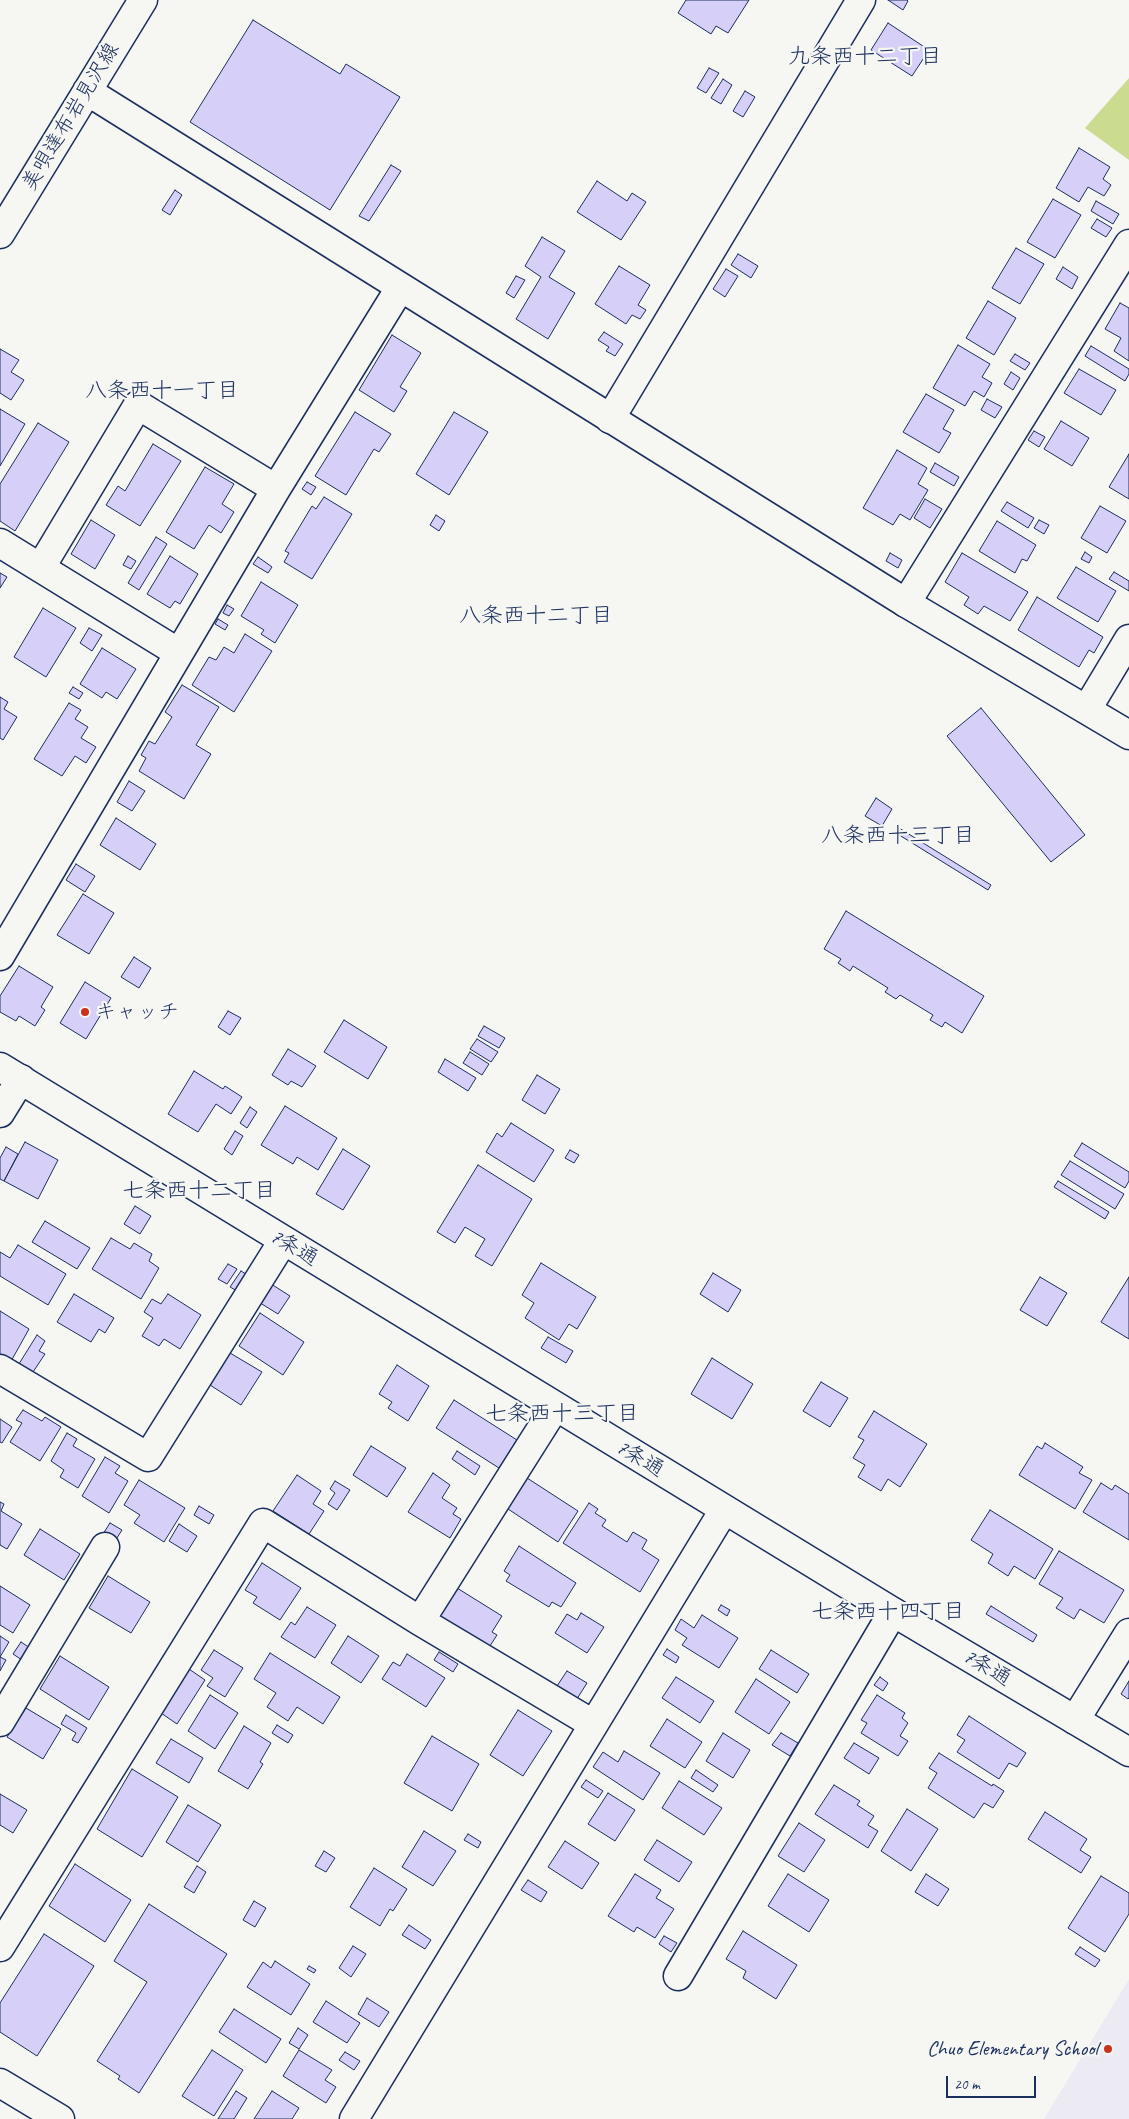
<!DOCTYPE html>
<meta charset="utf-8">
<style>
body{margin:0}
#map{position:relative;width:1129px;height:2119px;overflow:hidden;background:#f6f6f2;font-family:Caveat,sans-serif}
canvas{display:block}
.scale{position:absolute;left:946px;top:2076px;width:90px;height:22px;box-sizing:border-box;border:2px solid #1b2f5e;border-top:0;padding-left:6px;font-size:15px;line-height:18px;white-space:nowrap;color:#1b2f5e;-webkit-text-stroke:4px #f6f6f2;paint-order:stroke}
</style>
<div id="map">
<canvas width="1129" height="2119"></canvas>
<div class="scale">20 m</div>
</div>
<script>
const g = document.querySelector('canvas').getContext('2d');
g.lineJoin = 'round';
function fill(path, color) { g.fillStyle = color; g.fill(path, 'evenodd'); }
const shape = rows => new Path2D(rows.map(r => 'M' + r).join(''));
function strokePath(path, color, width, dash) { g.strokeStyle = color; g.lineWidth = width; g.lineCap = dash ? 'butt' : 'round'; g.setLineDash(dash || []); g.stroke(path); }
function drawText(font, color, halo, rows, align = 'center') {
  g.font = font + ' Caveat,"Klee One",sans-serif'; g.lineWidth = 4.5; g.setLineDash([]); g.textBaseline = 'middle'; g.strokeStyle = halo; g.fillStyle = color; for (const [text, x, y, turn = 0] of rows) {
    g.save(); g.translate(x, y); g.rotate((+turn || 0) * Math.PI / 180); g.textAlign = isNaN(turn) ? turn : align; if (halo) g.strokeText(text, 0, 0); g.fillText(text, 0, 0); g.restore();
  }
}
fill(shape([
 [1129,1979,1129,2119,1044,2119]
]), '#ecebf4');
fill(shape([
 [1129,78,1129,160,1085,128]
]), '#cbdb8f');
const building = shape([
 [686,0,749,0,728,33,716,26,711,34,678,13,686,0],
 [888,0,907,0,908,1,903,10,888,0],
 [253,20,340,74,346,64,400,97,330,210,190,122,253,20],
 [888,23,929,50,912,76,871,50,888,23],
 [709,68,719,73,706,93,697,88,709,68],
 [723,79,732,85,721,104,711,98,723,79],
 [745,91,755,97,743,117,733,111,745,91],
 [1079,148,1110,167,1103,179,1111,185,1104,196,1088,187,1079,202,1056,188,1079,148],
 [391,165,401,171,369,221,359,216,391,165],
 [597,181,627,201,632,193,646,202,621,240,577,212,597,181],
 [175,190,182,195,170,215,162,210,175,190],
 [1053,199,1081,215,1055,258,1027,242,1053,199],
 [1096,201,1119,214,1113,224,1091,211,1096,201],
 [1097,219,1112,228,1106,237,1091,228,1097,219],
 [542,237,565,251,549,277,575,293,548,339,516,319,541,277,525,266,542,237],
 [1016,248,1044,264,1020,304,992,288,1016,248],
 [738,254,758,266,751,278,731,265,738,254],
 [619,266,650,285,638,305,646,310,640,319,632,315,626,324,595,304,619,266],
 [1063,267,1078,277,1072,289,1056,279,1063,267],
 [726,269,738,276,725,297,713,289,726,269],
 [516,276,525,280,514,298,506,293,516,276],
 [988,301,1016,318,994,355,966,338,988,301],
 [1120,303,1129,308,1129,361,1114,351,1121,338,1105,329,1120,303],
 [604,332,623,344,615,356,606,351,609,347,598,340,604,332],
 [392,335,421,353,400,387,407,391,394,412,359,390,392,335],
 [958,345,990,364,982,377,992,383,984,397,974,391,965,406,933,388,958,345],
 [1091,346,1129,369,1129,374,1125,381,1085,356,1091,346],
 [0,349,19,360,11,372,24,380,11,400,0,393,0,349],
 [1015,354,1030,363,1025,370,1010,361,1015,354],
 [1079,369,1116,390,1101,415,1064,393,1079,369],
 [1011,372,1020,378,1013,390,1004,384,1011,372],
 [926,394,954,410,943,429,951,433,939,453,903,432,926,394],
 [987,399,1002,407,995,418,981,410,987,399],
 [0,409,25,424,0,466,0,409],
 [355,412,391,434,379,452,374,449,346,495,315,476,355,412],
 [454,412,488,432,449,495,416,474,454,412],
 [1061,421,1089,438,1072,466,1044,449,1061,421],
 [38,423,69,442,15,531,0,521,0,484,38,423],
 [1034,431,1045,437,1039,447,1028,440,1034,431],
 [153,444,181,461,140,526,106,505,118,486,125,491,153,444],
 [897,450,927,468,918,484,928,490,910,520,900,514,893,525,863,508,897,450],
 [1129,454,1129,499,1109,487,1129,454],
 [935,463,959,477,954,486,930,472,935,463],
 [205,467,234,484,222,504,234,512,221,533,209,525,194,549,166,532,205,467],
 [307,482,316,487,311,495,302,489,307,482],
 [324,497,352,514,312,579,284,562,289,553,285,551,312,506,316,509,324,497],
 [925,499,942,509,930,528,914,518,925,499],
 [1007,502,1034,518,1028,528,1001,511,1007,502],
 [1100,506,1126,521,1107,553,1081,538,1100,506],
 [436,515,445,521,439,531,430,525,436,515],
 [91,520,115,535,95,569,71,554,91,520],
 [1039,520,1049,525,1044,534,1034,528,1039,520],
 [997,521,1036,545,1027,561,1022,559,1015,573,979,551,997,521],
 [156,537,167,544,139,590,128,583,156,537],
 [1085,552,1092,557,1089,563,1081,559,1085,552],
 [890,553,902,560,898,568,886,561,890,553],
 [962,553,1028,592,1010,621,984,606,978,614,964,605,969,597,945,582,962,553],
 [128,556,136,561,131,569,123,565,128,556],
 [170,556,198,574,180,604,175,601,170,608,147,594,170,556],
 [258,557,272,567,268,573,253,564,258,557],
 [1076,567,1116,591,1098,622,1057,598,1076,567],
 [1114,572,1129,581,1129,591,1109,579,1114,572],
 [0,573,7,577,0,588,0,573],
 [261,582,298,605,275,643,261,634,264,630,241,616,261,582],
 [1037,597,1103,637,1094,653,1089,650,1079,667,1018,630,1037,597],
 [227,605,234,609,229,616,223,613,227,605],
 [43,608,76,628,46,677,14,657,43,608],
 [218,619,228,625,225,630,215,624,218,619],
 [89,628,102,635,92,651,80,643,89,628],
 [245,634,272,651,234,712,192,685,209,657,216,660,224,647,234,653,245,634],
 [102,648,136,669,117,699,106,692,102,698,80,684,102,648],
 [182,685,219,707,196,745,211,754,184,799,139,771,146,758,141,755,149,741,155,744,172,717,165,712,182,685],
 [73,687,83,693,79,699,69,693,73,687],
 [0,697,8,702,4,709,17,717,3,740,0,738,0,697],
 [69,703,81,710,75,719,88,727,81,738,96,747,86,763,75,756,62,776,34,759,69,703],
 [981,708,1085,835,1051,862,947,736,981,708],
 [129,781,145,791,132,811,117,802,129,781],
 [876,798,892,809,882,826,865,816,876,798],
 [116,818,156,844,140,870,100,845,116,818],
 [899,828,991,885,988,890,896,833,899,828],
 [76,864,95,876,85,892,66,880,76,864],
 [83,894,114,913,89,954,57,935,83,894],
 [846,911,984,996,962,1033,945,1022,942,1027,930,1020,933,1015,900,995,896,999,885,992,888,988,853,966,850,971,838,963,841,959,824,949,846,911],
 [134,957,151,968,139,988,121,977,134,957],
 [19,966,53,987,41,1007,45,1010,35,1026,19,1016,16,1021,0,1012,0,996,19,966],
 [85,982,111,998,86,1039,60,1023,85,982],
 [228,1011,241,1018,230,1035,218,1027,228,1011],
 [344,1020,387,1047,368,1079,324,1052,344,1020],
 [484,1026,505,1038,499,1048,478,1036,484,1026],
 [477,1039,498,1052,491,1062,470,1049,477,1039],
 [288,1049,316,1066,302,1087,291,1081,288,1085,272,1075,288,1049],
 [470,1052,489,1064,482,1075,463,1063,470,1052],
 [445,1059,476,1078,468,1091,438,1072,445,1059],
 [194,1071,223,1089,225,1086,242,1097,231,1114,216,1104,198,1132,168,1114,194,1071],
 [537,1075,560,1089,545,1114,522,1100,537,1075],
 [285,1106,337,1138,318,1170,297,1157,293,1164,261,1145,285,1106],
 [250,1107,257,1112,247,1128,240,1123,250,1107],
 [511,1123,554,1150,534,1182,486,1152,497,1133,502,1137,511,1123],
 [235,1131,243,1136,232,1155,224,1149,235,1131],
 [25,1142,58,1160,38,1199,4,1181,25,1142],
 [1082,1143,1129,1172,1129,1181,1125,1188,1074,1156,1082,1143],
 [6,1147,18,1154,4,1181,0,1179,0,1158,6,1147],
 [343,1149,370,1166,343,1210,316,1194,343,1149],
 [570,1150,579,1155,574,1163,565,1158,570,1150],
 [1070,1161,1124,1194,1115,1209,1061,1175,1070,1161],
 [478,1165,532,1199,492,1266,475,1256,485,1239,465,1227,455,1243,437,1232,478,1165],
 [1058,1181,1109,1212,1105,1219,1054,1187,1058,1181],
 [135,1206,151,1216,140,1234,124,1224,135,1206],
 [45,1221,90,1248,77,1269,32,1242,45,1221],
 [111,1238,130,1249,134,1243,152,1254,149,1261,159,1268,141,1299,92,1269,111,1238],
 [18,1245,66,1274,48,1305,0,1276,0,1252,10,1258,18,1245],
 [541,1263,596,1297,577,1329,569,1324,559,1340,525,1318,534,1303,522,1295,541,1263],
 [228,1264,237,1269,227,1284,218,1279,228,1264],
 [241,1271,249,1276,239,1292,230,1287,241,1271],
 [713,1273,741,1290,728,1312,700,1294,713,1273],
 [1040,1277,1067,1293,1047,1326,1020,1310,1040,1277],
 [1129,1277,1129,1339,1101,1322,1129,1277],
 [268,1282,290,1296,278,1314,257,1301,268,1282],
 [74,1294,114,1318,105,1333,99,1329,91,1342,57,1322,74,1294],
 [168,1294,201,1315,180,1349,164,1339,159,1346,142,1336,153,1318,144,1312,152,1299,161,1304,168,1294],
 [0,1311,29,1329,10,1363,0,1357,0,1311],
 [260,1313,304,1342,283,1375,239,1346,260,1313],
 [37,1335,45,1341,39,1351,45,1354,31,1375,17,1367,37,1335],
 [548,1337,573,1351,566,1363,541,1348,548,1337],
 [230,1353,262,1372,241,1405,210,1385,230,1353],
 [712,1358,753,1384,732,1419,691,1394,712,1358],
 [397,1365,429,1386,408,1421,388,1408,392,1402,379,1394,397,1365],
 [821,1382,848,1398,830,1427,803,1411,821,1382],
 [454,1400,517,1440,499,1468,436,1428,454,1400],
 [23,1410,42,1421,45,1417,61,1427,40,1461,10,1442,22,1423,16,1420,23,1410],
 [874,1411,927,1444,900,1487,888,1479,881,1491,858,1477,865,1465,853,1458,864,1440,858,1437,874,1411],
 [0,1419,12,1427,2,1443,0,1442,0,1419],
 [67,1433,77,1439,73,1446,95,1459,78,1488,60,1477,64,1470,51,1461,67,1433],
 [1045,1443,1083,1467,1079,1473,1092,1480,1075,1509,1019,1475,1037,1446,1042,1449,1045,1443],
 [371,1446,406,1468,387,1497,353,1475,371,1446],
 [457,1451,480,1466,475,1475,452,1459,457,1451],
 [105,1457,120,1466,115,1473,128,1481,109,1513,82,1496,105,1457],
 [433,1473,450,1485,442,1498,457,1508,453,1514,461,1519,450,1538,408,1512,433,1473],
 [297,1475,321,1491,313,1504,324,1511,309,1534,273,1511,297,1475],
 [524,1476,578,1511,558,1542,505,1507,524,1476],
 [139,1480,185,1508,164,1542,134,1523,140,1515,124,1505,139,1480],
 [335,1481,350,1490,337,1510,328,1504,335,1493,330,1489,335,1481],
 [1101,1483,1112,1490,1115,1485,1129,1494,1129,1540,1083,1512,1101,1483],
 [0,1502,4,1504,1,1511,22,1524,7,1549,0,1545,0,1502],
 [589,1503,598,1509,595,1513,606,1520,602,1526,627,1542,633,1532,647,1540,642,1549,659,1560,640,1592,563,1543,589,1503],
 [199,1506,214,1515,209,1524,194,1515,199,1506],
 [990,1510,1053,1549,1035,1579,1014,1566,1008,1576,988,1563,993,1554,971,1540,990,1510],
 [110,1523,122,1530,115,1541,103,1534,110,1523],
 [179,1524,197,1536,187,1552,169,1541,179,1524],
 [40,1529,80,1554,64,1580,24,1555,40,1529],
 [519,1546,576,1583,561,1607,552,1602,549,1607,506,1581,510,1575,504,1571,519,1546],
 [1059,1551,1124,1590,1104,1623,1080,1609,1074,1619,1056,1608,1063,1598,1039,1584,1059,1551],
 [262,1563,301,1588,280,1620,253,1603,257,1597,245,1590,262,1563],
 [108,1576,150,1602,131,1633,89,1608,108,1576],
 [0,1586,30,1605,13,1633,0,1625,0,1586],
 [457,1588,502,1616,492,1632,497,1635,488,1649,438,1617,457,1588],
 [721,1605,730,1610,727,1616,718,1610,721,1605],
 [991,1606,1037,1635,1033,1642,986,1614,991,1606],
 [307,1607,336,1625,315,1658,281,1637,291,1622,295,1625,307,1607],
 [581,1613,604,1627,587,1653,555,1633,567,1614,577,1620,581,1613],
 [702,1615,738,1638,719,1668,682,1645,687,1638,675,1630,681,1619,694,1628,702,1615],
 [0,1636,9,1642,0,1657,6,1660,0,1671,0,1636],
 [348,1636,379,1656,361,1683,331,1663,348,1636],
 [21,1642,30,1648,22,1660,13,1654,21,1642],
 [667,1649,679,1657,676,1663,663,1655,667,1649],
 [214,1650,243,1668,225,1697,207,1686,213,1678,201,1670,214,1650],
 [771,1650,809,1674,797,1693,759,1669,771,1650],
 [439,1652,458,1664,453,1672,434,1660,439,1652],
 [270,1653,340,1697,323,1724,297,1707,288,1721,267,1707,276,1693,254,1679,270,1653],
 [407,1654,445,1678,426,1707,382,1679,393,1662,400,1666,407,1654],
 [60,1656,109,1687,89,1720,40,1689,60,1656],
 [189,1669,205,1680,177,1724,161,1713,189,1669],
 [567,1671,587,1683,575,1702,555,1689,567,1671],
 [676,1677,714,1701,700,1723,662,1698,676,1677],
 [880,1677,888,1683,883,1691,874,1685,880,1677],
 [756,1679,790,1702,769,1734,735,1712,756,1679],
 [1129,1681,1129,1698,1128,1699,1121,1694,1129,1681],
 [210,1695,238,1713,215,1749,188,1731,210,1695],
 [877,1695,905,1713,902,1718,908,1723,900,1736,908,1741,898,1756,861,1733,867,1723,861,1720,877,1695],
 [26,1708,61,1729,43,1759,7,1737,26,1708],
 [518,1710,552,1731,523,1776,490,1755,518,1710],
 [66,1715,87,1728,78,1743,72,1740,76,1733,61,1724,66,1715],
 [969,1716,1026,1753,1017,1767,1009,1763,999,1779,957,1752,965,1740,957,1735,969,1716],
 [667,1719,702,1742,685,1768,650,1746,667,1719],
 [277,1725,293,1735,288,1743,272,1733,277,1725],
 [244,1726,271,1743,260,1762,263,1764,248,1789,218,1771,244,1726],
 [723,1733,750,1750,733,1778,706,1761,723,1733],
 [781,1733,798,1743,790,1756,772,1745,781,1733],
 [432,1736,479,1764,452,1811,404,1783,432,1736],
 [171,1739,203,1758,189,1783,156,1763,171,1739],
 [854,1743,879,1758,869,1774,844,1758,854,1743],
 [624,1751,660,1773,643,1800,593,1767,603,1752,618,1762,624,1751],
 [939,1753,992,1786,993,1784,1004,1791,993,1808,984,1803,974,1818,928,1788,937,1773,929,1768,939,1753],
 [132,1769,178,1797,142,1857,97,1829,132,1769],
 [696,1770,718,1785,713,1792,691,1778,696,1770],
 [586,1780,603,1791,598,1798,581,1787,586,1780],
 [679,1781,722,1808,704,1835,662,1808,679,1781],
 [834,1785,860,1801,857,1805,874,1816,868,1825,878,1831,868,1848,815,1814,834,1785],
 [608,1793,635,1810,615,1841,588,1824,608,1793],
 [0,1794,27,1810,13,1833,0,1825,0,1794],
 [188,1805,221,1825,198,1862,166,1842,188,1805],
 [907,1809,938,1829,911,1871,881,1851,907,1809],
 [1045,1812,1087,1839,1080,1850,1091,1857,1081,1873,1028,1839,1045,1812],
 [799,1823,825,1840,804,1872,778,1856,799,1823],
 [424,1831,456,1851,433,1886,402,1867,424,1831],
 [468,1834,481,1842,478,1848,464,1840,468,1834],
 [657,1840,692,1862,679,1882,644,1860,657,1840],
 [565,1841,599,1863,582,1889,548,1867,565,1841],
 [324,1851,335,1858,326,1872,315,1866,324,1851],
 [75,1864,131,1900,105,1942,49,1906,75,1864],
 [197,1866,206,1872,194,1893,184,1887,197,1866],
 [374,1868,407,1889,393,1911,390,1909,380,1926,350,1907,374,1868],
 [635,1874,661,1890,656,1898,674,1909,655,1938,637,1927,634,1932,608,1916,635,1874],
 [788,1874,829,1900,809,1932,768,1906,788,1874],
 [926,1874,949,1889,938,1906,915,1892,926,1874],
 [1101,1876,1129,1893,1129,1914,1105,1952,1068,1928,1101,1876],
 [528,1880,547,1892,541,1902,521,1890,528,1880],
 [254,1901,266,1908,255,1927,243,1920,254,1901],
 [149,1904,227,1954,139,2093,118,2079,120,2076,97,2061,147,1982,114,1961,149,1904],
 [409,1925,431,1940,425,1949,402,1935,409,1925],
 [743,1931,797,1965,776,1999,743,1978,746,1971,726,1959,743,1931],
 [44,1934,94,1966,37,2056,0,2032,0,2003,44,1934],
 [664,1936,677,1943,671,1952,659,1944,664,1936],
 [353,1946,366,1954,351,1977,339,1968,353,1946],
 [1080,1947,1100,1960,1095,1967,1075,1954,1080,1947],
 [275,1961,310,1984,291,2015,247,1987,263,1962,271,1968,275,1961],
 [309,1966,316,1970,314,1973,307,1969,309,1966],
 [367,1998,389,2012,379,2027,358,2014,367,1998],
 [326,2001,360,2023,347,2043,313,2022,326,2001],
 [234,2009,281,2039,266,2063,219,2032,234,2009],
 [298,2028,308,2035,299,2049,289,2043,298,2028],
 [212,2050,243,2070,214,2116,182,2096,212,2050],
 [299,2050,332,2070,325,2080,336,2087,326,2103,283,2076,299,2050],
 [345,2052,360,2061,354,2070,339,2060,345,2052],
 [236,2091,247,2098,234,2119,218,2119,236,2091],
 [272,2091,299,2108,292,2119,254,2119,272,2091]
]);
fill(building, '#d6d0f8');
strokePath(building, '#1b2f5e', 1);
const street = shape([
 [610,419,861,0],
 [0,543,179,653],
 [41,567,138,405,276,489],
 [906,603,1129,244],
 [1087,709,1129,639],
 [0,956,276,489,400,288],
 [0,1113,21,1079],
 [0,1369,148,1457,283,1241],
 [420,1621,555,1407],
 [1075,1720,1129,1633],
 [0,1722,105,1547],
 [0,1947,263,1523,420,1621,593,1724],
 [678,1976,893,1612],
 [354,2119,724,1510]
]);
const secondary = shape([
 [87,91,906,603,1129,735],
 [0,234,143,0],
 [0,1067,893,1612,1129,1752],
 [0,2083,60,2119]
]);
strokePath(street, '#1b2f5e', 31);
strokePath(secondary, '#1b2f5e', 31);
strokePath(street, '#f6f6f2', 28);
strokePath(secondary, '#f6f6f2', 28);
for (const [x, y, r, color] of [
 [85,1012,5,"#c8321e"],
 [1108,2049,5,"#c8321e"]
]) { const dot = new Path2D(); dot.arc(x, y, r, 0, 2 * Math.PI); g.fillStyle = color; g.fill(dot); strokePath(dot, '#f6f6f2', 2); }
drawText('21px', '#1b2f5e', '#f6f6f2', [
 ["美唄達布岩見沢線",71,117,-59],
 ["7条通",294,1248,31],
 ["7条通",640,1459,31],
 ["7条通",987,1668,31]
]);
drawText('21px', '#1b2f5e', '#f6f6f2', [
 ["キャッチ",95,1012],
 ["Chuo Elementary School",1098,2049,"right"]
], 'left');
drawText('22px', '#1b2f5e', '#f6f6f2', [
 ["九条西十二丁目",865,57],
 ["八条西十一丁目",162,391],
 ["八条西十二丁目",536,616],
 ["八条西十三丁目",898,836],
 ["七条西十二丁目",199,1191],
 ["七条西十三丁目",562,1414],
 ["七条西十四丁目",888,1612]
]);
</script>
